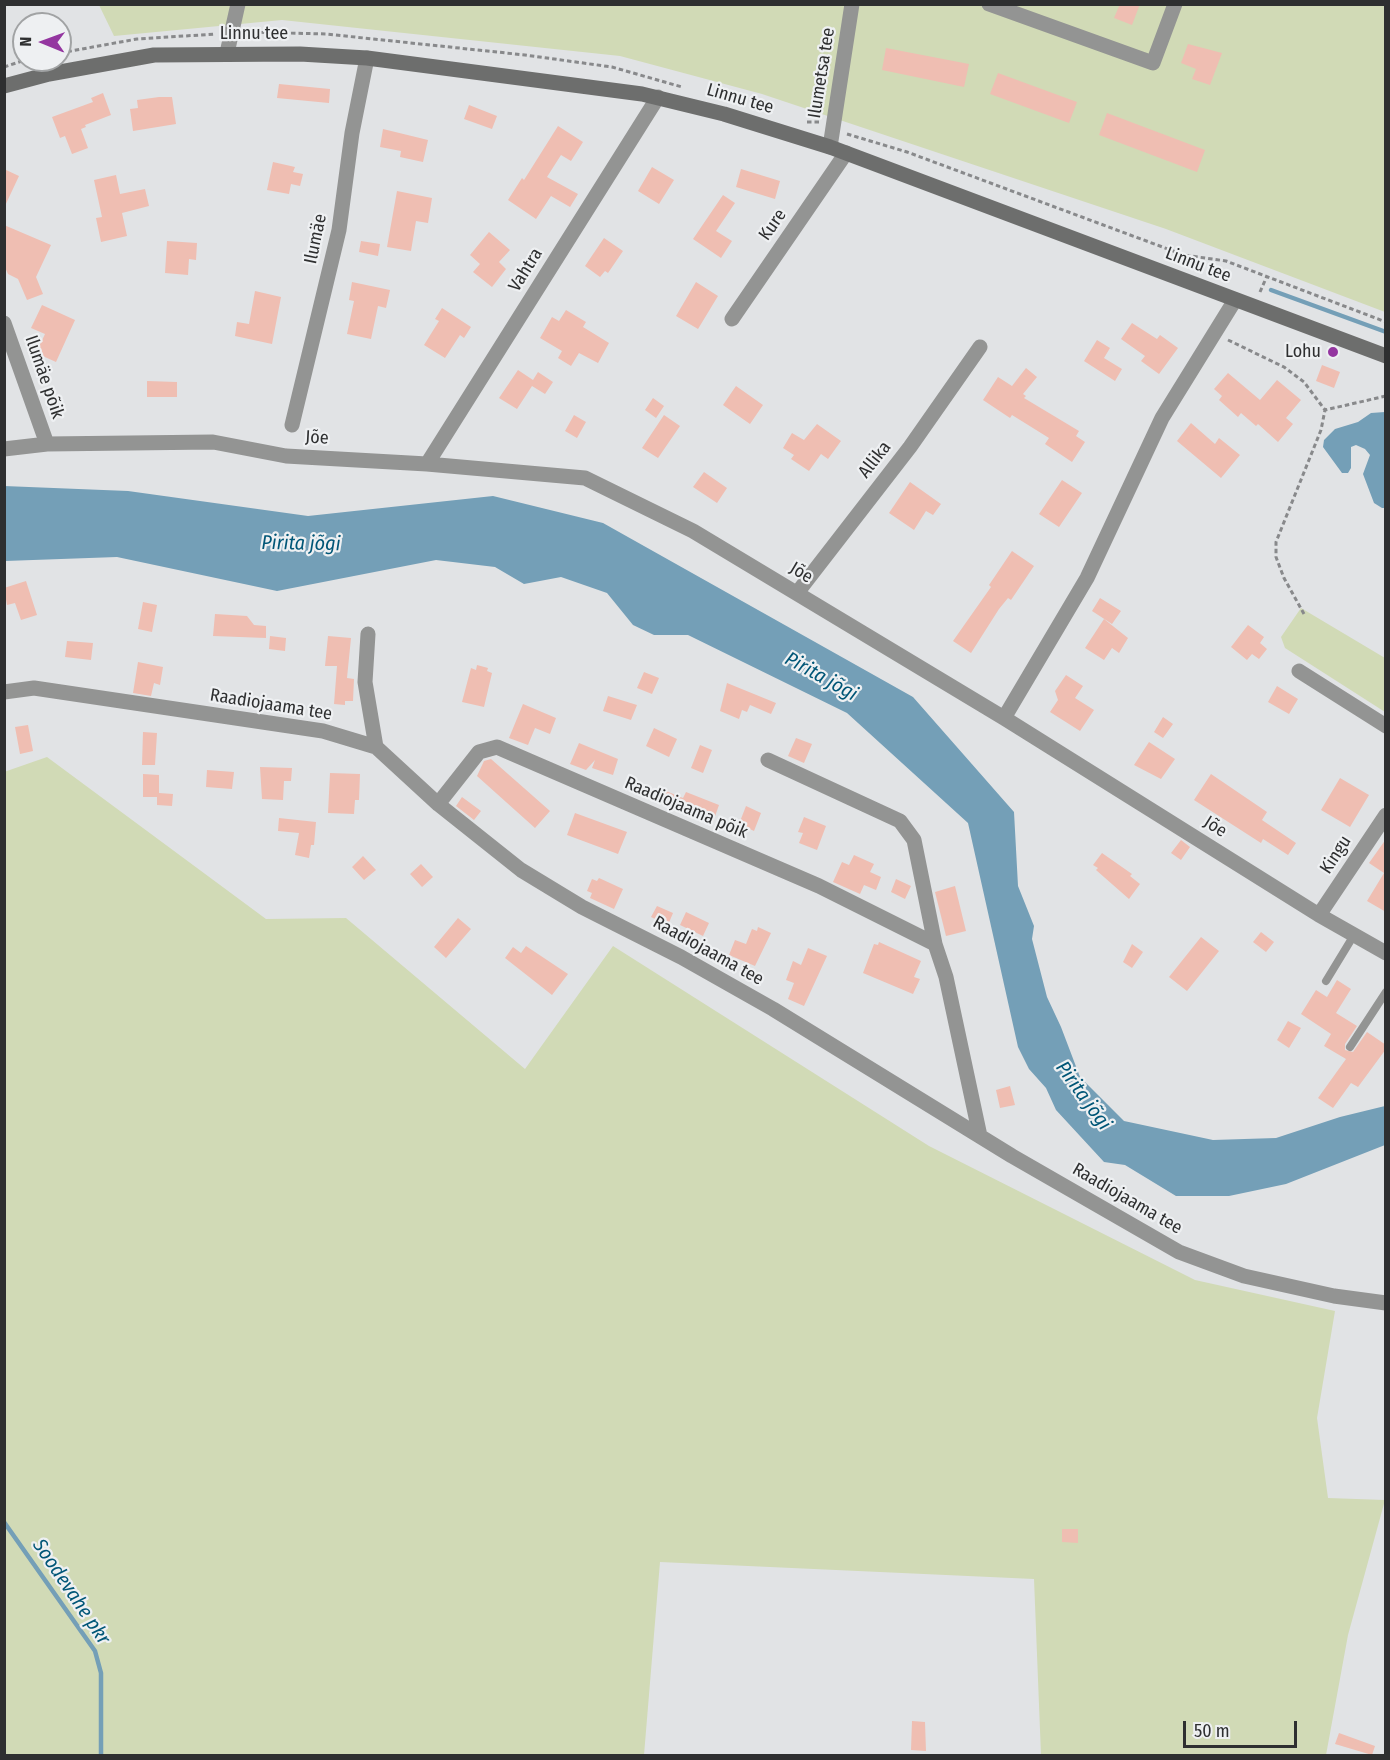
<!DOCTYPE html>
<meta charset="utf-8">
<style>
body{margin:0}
#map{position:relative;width:1390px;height:1760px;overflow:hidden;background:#e1e3e5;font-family:"Fira Sans Condensed",sans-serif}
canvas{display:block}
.frame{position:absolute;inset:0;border:6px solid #2e2f30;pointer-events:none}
.north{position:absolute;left:12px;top:12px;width:60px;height:60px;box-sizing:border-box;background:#eef0f2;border:2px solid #a1a3a4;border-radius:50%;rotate:271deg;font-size:16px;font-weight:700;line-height:24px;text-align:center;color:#2e2f30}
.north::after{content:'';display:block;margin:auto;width:21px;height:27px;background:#9436a0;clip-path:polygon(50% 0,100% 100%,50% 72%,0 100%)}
.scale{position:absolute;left:1183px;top:1721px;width:114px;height:27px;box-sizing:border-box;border:3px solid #2e2f30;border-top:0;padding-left:8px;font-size:18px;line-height:21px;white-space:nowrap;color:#2e2f30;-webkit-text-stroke:4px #eef0f2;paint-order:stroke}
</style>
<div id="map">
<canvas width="1390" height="1760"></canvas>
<div class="frame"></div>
<div class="north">N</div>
<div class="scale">50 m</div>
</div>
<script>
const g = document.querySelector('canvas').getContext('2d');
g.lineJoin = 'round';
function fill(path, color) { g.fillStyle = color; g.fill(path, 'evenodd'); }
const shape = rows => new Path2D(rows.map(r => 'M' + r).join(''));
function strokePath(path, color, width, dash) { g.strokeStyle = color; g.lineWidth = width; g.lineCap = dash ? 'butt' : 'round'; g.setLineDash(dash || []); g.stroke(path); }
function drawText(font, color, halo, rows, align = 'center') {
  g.font = font + ' "Fira Sans Condensed",sans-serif'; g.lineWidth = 4.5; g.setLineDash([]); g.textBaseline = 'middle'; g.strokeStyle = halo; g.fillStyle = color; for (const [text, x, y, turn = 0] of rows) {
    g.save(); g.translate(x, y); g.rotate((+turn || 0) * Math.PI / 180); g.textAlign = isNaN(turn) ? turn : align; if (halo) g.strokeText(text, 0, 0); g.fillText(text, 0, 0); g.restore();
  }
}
fill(shape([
 [99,5,1385,5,1385,312,1166,229,762,94,620,56,282,20,114,36],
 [1301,608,1385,658,1385,712,1285,648,1281,637],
 [47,757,266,919,346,918,525,1069,613,946,929,1146,1195,1280,1335,1311,1317,1418,1328,1498,1385,1500,1348,1635,1326,1755,1041,1755,1034,1579,660,1562,644,1755,5,1756,4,772]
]), '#d1dab6');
fill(shape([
 [1385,412,1386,508,1382,508,1374,503,1363,474,1370,455,1365,449,1356,445,1351,447,1351,468,1348,473,1342,473,1323,447,1324,440,1335,429,1358,422,1371,413],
 [4,486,128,491,308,516,493,496,603,523,913,697,1014,812,1018,886,1034,926,1032,939,1047,997,1061,1027,1080,1077,1124,1121,1213,1140,1276,1138,1340,1117,1385,1106,1385,1145,1286,1184,1229,1196,1176,1196,1125,1165,1104,1162,1056,1110,1046,1088,1029,1069,1018,1047,968,823,847,713,688,635,654,635,633,625,607,593,561,577,524,584,495,567,436,560,277,591,117,557,5,561]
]), '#749fb7');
strokePath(shape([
 [1271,290,1386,332],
 [4,1522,95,1651,101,1673,101,1756]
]), '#749fb7', 4.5);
fill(shape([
 [1120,4,1140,4,1132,25,1114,18],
 [1188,44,1222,53,1210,85,1192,79,1196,69,1181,63],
 [886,48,969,64,964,87,882,70],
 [998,73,1077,102,1069,123,990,94],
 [279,84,330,89,329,103,277,98],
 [103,93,111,115,85,125,86,127,81,129,88,148,72,154,65,136,60,138,52,117,93,102,91,98],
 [159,97,172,97,176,124,133,131,130,109,138,108,137,100],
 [469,105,497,116,492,129,464,119],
 [1107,113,1205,150,1197,172,1099,135],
 [558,126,583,142,571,161,561,155,547,177,578,194,570,207,551,196,536,219,508,200,522,178,524,180],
 [383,129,428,140,423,162,400,157,401,151,380,147],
 [273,162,295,167,293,172,303,174,300,186,291,184,289,194,267,190],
 [652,167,674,180,659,204,638,191],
 [4,169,19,176,4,208],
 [741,169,780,181,775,199,736,187],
 [116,175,120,194,145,189,149,206,122,213,127,236,101,242,96,218,102,217,94,180],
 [397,191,432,198,428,223,416,221,411,251,387,247],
 [723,195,735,203,716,231,732,241,721,258,693,239],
 [4,225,51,245,36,277,43,294,27,300,18,279,8,274,4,265],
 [489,232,510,250,499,262,506,269,492,287,473,272,480,264,470,255],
 [604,238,623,251,608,273,605,271,600,277,585,266],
 [167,241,197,243,196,260,189,259,188,275,165,273],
 [361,241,380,244,378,256,359,252],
 [352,282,390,290,386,308,378,306,371,339,347,334,354,301,349,300],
 [696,282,718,296,698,329,676,316],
 [255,291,281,297,272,344,235,336,237,322,249,324],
 [42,305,75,320,56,362,36,353,45,334,31,328],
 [442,308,471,327,464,338,460,335,445,358,424,345,439,321,435,319],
 [566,310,586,322,583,327,609,343,598,363,579,353,571,366,558,358,562,351,540,338,552,317,559,321],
 [1132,323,1157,339,1160,335,1178,348,1159,374,1141,361,1145,356,1121,339],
 [1097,340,1110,348,1104,358,1122,369,1115,381,1084,361],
 [1322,365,1340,372,1334,388,1316,381],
 [1026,368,1037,377,1023,394,1026,396,1024,398,1079,431,1076,436,1085,442,1072,462,1045,444,1049,438,1012,415,1010,418,983,400,998,377,1012,386],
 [518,370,533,380,538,372,553,382,545,394,532,386,517,409,499,398],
 [1228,373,1260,400,1277,380,1301,400,1286,418,1293,424,1278,442,1258,424,1256,426,1241,413,1238,417,1219,400,1222,396,1214,389],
 [147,381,177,382,177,397,147,397],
 [736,386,763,405,750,424,723,405],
 [653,398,664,406,656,418,645,410],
 [574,415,586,422,577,438,565,431],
 [664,415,680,426,658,458,642,448],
 [1191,423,1215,444,1219,438,1240,455,1221,478,1177,441],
 [817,424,841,441,828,459,821,454,809,471,791,459,794,455,783,448,792,433,804,440],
 [704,472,727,488,717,503,693,487],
 [1062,480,1082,493,1059,527,1039,514],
 [910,482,941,504,933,515,926,511,914,530,889,513],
 [1012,551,1034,566,1011,600,1008,598,999,609,971,653,953,641,991,587,989,585],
 [26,581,37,615,21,620,15,603,7,605,4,588],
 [1100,598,1121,611,1112,624,1092,611],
 [143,602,157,605,152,632,138,629],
 [215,614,247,616,254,625,266,626,266,638,213,636],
 [1104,619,1128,638,1119,653,1112,648,1104,660,1085,648],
 [1248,625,1264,637,1260,643,1267,649,1259,659,1252,654,1247,660,1231,647],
 [270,636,286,638,285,651,269,649],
 [328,636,351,638,347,678,354,679,353,701,345,701,345,705,334,704,337,666,325,666],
 [67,641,93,643,91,660,65,657],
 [138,662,163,667,160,685,154,683,151,696,133,693],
 [477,665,488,668,487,671,492,673,484,707,462,702,471,668,476,670],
 [644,672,659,678,652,694,637,688],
 [1066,675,1083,686,1075,698,1094,710,1080,731,1050,712,1058,700,1055,691],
 [727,683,776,703,771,714,750,705,747,712,742,710,739,719,720,711],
 [1277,686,1298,699,1289,714,1268,702],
 [608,696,637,705,631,720,603,711],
 [523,704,556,718,550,734,535,728,528,745,509,738],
 [1163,717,1173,724,1163,738,1154,732],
 [28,725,33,751,20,754,15,727],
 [654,728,677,739,669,757,646,746],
 [143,732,157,733,155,765,142,765],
 [796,738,812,744,804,763,788,756],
 [1149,742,1175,759,1161,779,1134,765],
 [579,743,618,759,613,775,592,768,595,760,586,770,570,764],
 [700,745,712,750,703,773,691,768],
 [491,759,550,811,535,828,477,776,484,761],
 [260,767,292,768,291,781,284,781,283,800,262,799],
 [207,770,234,772,232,789,206,787],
 [330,773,360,774,359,800,355,800,354,814,328,813],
 [143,774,159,775,159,793,173,794,172,806,157,805,157,797,143,797],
 [1211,774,1267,812,1262,820,1296,843,1288,855,1263,839,1261,843,1194,800],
 [1340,778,1369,795,1350,827,1321,810],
 [666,791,683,798,686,792,719,805,713,822,661,803],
 [462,797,481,811,474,820,456,806],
 [746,806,761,813,754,831,739,824],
 [575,813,627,832,618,854,567,835],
 [804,817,826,826,817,850,799,843,803,833,798,832],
 [279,818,316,822,314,845,311,845,309,858,295,855,299,833,278,831],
 [1386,839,1386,912,1367,901,1384,873,1369,863],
 [1181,840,1190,847,1181,860,1171,853],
 [1102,853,1132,874,1130,876,1140,884,1129,899,1096,870,1098,868,1093,865],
 [854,855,874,864,870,872,881,877,876,890,864,885,860,894,833,882,842,862,849,865],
 [363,856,376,870,364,880,352,867],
 [421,864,433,877,422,887,410,874],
 [599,878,623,889,614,909,590,898,592,893,587,891,592,879,597,881],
 [896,879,911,886,905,899,891,892],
 [955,886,966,931,946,936,935,892],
 [657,906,673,913,668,925,651,917],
 [686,912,709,923,703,936,680,925],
 [458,918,471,929,446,958,434,947],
 [758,927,771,933,755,966,729,955,735,940,746,944,752,929,757,931],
 [1261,932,1274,942,1266,952,1253,942],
 [1201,937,1219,951,1187,991,1169,977],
 [879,942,921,961,914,977,920,979,913,994,863,973,874,944,878,945],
 [1132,944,1143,952,1132,968,1123,962],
 [526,946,568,974,552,995,505,958,513,947,521,953],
 [808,948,827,956,804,1006,788,999,794,983,786,980,793,961,801,965],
 [1337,980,1351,989,1336,1013,1357,1026,1345,1044,1345,1050,1353,1052,1367,1032,1386,1045,1386,1049,1358,1087,1351,1083,1333,1108,1318,1098,1346,1059,1324,1046,1331,1034,1301,1014,1316,990,1327,997],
 [1288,1021,1301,1028,1289,1048,1277,1040],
 [1010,1086,1015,1105,1000,1108,996,1090],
 [1062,1529,1078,1529,1078,1543,1062,1542],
 [912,1721,925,1722,926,1751,911,1750],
 [1339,1733,1375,1746,1372,1755,1335,1744]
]), '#efbeb2');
strokePath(shape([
 [246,32,326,34,525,55,612,67,682,87],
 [60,53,137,39,216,34],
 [4,67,25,60],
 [807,122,820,122],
 [847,134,907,152,1184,255,1226,261,1386,322],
 [1260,292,1267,276],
 [1228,340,1284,367,1304,382,1325,410,1386,396],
 [1304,614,1284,578,1276,557,1276,542,1321,430,1325,410]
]), '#88898b', 3, [4.5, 3]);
strokePath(shape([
 [1326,981,1354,935],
 [1350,1047,1386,992]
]), '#939493', 8);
strokePath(shape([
 [989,4,1153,63,1175,4],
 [227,53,238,4],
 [830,147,852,4],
 [732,319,846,153],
 [4,323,47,444],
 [292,425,339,230,352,133,367,58],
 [4,449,47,444,213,442,286,456,427,464,585,478,693,531,1004,718,1319,915,1386,953],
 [427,464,658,97],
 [797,593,910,447,980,347],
 [368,634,365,682,376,747],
 [1299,671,1386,726],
 [4,692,34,688,323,731,376,747,438,804,521,870,582,907,681,957,773,1009,1012,1156,1179,1252,1244,1276,1334,1296,1386,1303],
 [1004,718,1087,578,1162,418,1235,300],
 [768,760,900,821,914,840,935,944],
 [438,804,479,752,497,747,819,886,935,944,946,977,980,1136],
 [1319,915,1386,815]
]), '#939493', 15);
strokePath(shape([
 [4,86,49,74,154,55,300,54,367,58,642,94,724,114,830,147,1386,356]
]), '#6d6e6d', 15);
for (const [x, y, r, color] of [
 [1333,352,6,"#9436a0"]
]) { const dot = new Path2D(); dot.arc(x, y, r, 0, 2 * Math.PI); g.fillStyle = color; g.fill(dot); strokePath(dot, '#eef0f2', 2); }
drawText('18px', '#2e2f30', '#eef0f2', [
 ["Linnu tee",254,34],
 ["Ilumetsa tee",822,73,-81],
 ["Linnu tee",740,99,16],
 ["Kure",773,225,-55],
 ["Ilumäe",316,239,-78],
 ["Linnu tee",1198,265,21],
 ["Vahtra",526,270,-58],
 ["Ilumäe põik",44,377,71],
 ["Jõe",317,438,3],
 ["Allika",875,460,-52],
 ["Jõe",801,573,31],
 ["Raadiojaama tee",271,705,9],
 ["Raadiojaama põik",686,808,23],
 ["Jõe",1215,827,32],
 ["Kingu",1336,855,-57],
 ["Raadiojaama tee",708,951,29],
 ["Raadiojaama tee",1127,1199,30]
]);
drawText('18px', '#2e2f30', '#eef0f2', [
 ["Lohu",1321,352]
], 'right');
drawText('italic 20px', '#005677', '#eef0f2', [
 ["Pirita jõgi",301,544,1],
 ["Pirita jõgi",821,677,29],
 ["Pirita jõgi",1083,1096,54],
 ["Soodevahe pkr",71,1592,56]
]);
</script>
